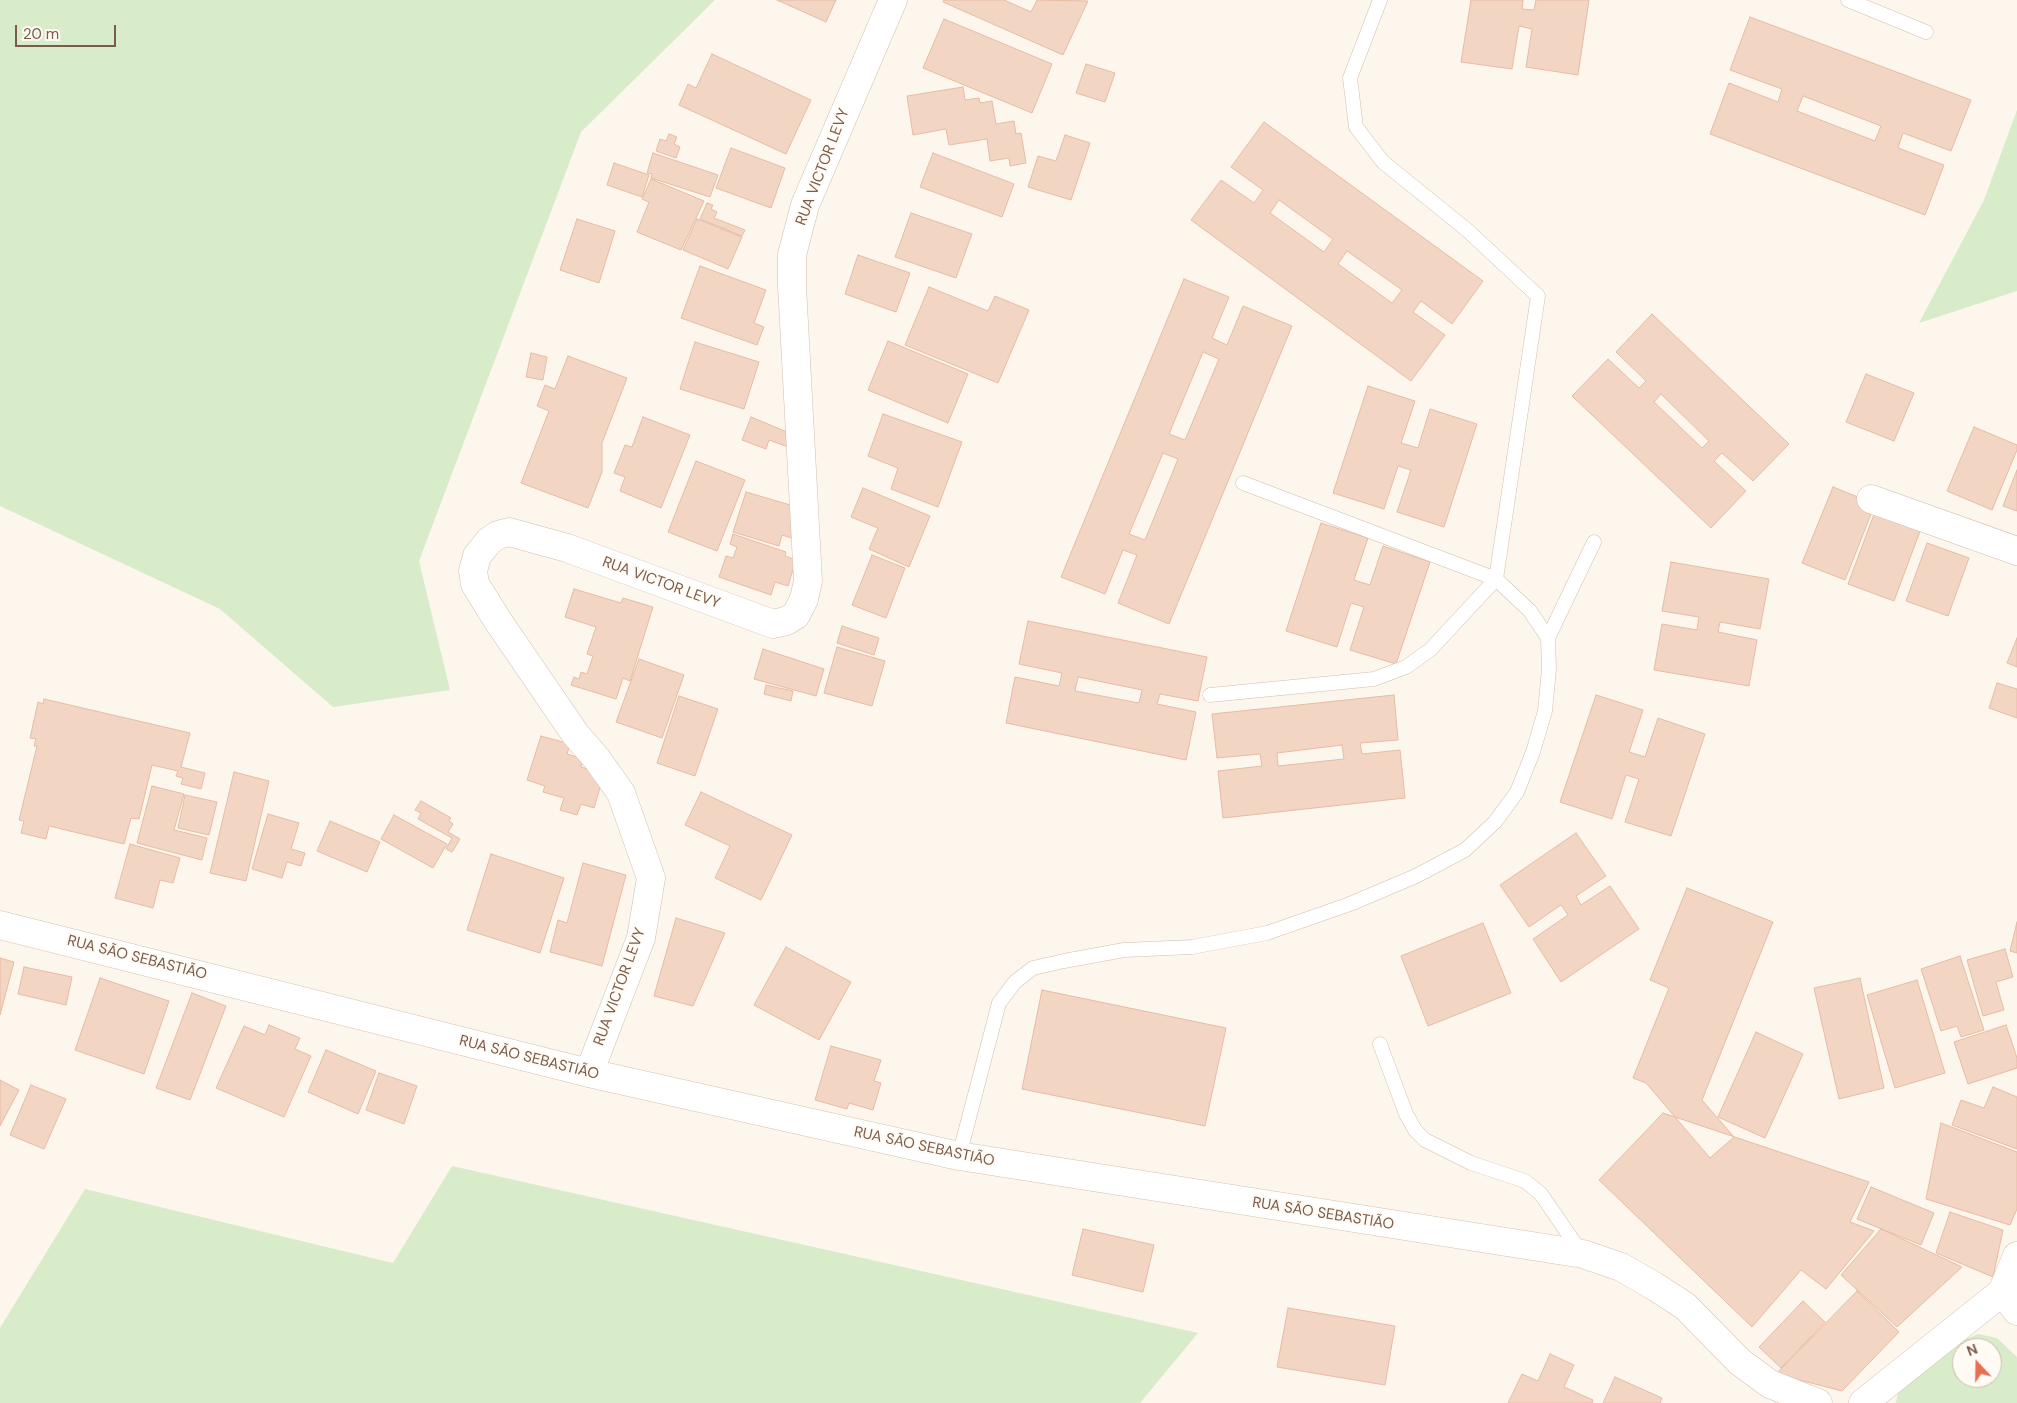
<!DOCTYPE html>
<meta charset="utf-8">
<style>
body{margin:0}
#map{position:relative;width:2017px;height:1403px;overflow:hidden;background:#fdf6ec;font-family:"DM Sans",sans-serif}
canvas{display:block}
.north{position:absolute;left:1952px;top:1338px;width:50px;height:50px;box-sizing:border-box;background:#fffaf3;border:1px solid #cabbb1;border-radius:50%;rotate:339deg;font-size:14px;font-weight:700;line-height:20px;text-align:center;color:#7a5c4d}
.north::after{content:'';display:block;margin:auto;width:18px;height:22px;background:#e76f51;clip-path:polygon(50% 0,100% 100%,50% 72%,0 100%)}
.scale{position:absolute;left:15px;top:25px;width:101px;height:22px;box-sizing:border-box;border:2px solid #7a5c4d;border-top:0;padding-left:6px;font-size:15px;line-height:18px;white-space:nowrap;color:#7a5c4d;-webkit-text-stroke:4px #fffaf3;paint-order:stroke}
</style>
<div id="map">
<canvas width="2017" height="1403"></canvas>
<div class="north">N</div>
<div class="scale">20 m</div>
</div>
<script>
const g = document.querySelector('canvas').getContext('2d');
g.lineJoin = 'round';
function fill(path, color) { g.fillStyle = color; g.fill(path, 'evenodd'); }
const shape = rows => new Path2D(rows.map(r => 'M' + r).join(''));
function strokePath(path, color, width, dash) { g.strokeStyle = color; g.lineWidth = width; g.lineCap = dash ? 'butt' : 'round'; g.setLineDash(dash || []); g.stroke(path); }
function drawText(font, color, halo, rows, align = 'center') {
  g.font = font + ' "DM Sans",sans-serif'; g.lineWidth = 4; g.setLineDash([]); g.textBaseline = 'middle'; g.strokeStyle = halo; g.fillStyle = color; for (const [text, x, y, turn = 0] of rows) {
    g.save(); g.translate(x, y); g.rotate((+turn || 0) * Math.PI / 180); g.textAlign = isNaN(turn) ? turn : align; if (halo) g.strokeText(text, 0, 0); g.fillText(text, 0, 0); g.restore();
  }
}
fill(shape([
 [0,0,715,0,581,132,419,561,450,690,333,707,220,609,0,506],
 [2017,110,2017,291,1919,323,1984,200],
 [452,1166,1198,1333,1140,1403,0,1403,0,1328,85,1189,393,1263],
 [1978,1334,1997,1338,2017,1357,2017,1403,1896,1403,1899,1388,1966,1339],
 [1962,1348,1992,1348,1992,1378,1962,1378]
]), '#d8ecc9');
const building = shape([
 [777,0,836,0,826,22,777,0],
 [944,0,1004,0,1031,12,1037,0,1088,1,1063,55,943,2,944,0],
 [1471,0,1523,0,1522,9,1534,10,1536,0,1589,0,1578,75,1526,67,1532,29,1519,26,1512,69,1461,62,1471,0],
 [1750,17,1971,100,1951,151,1903,133,1898,148,1944,165,1925,215,1710,134,1729,83,1778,102,1782,89,1730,70,1750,17],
 [1803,96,1881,126,1875,141,1797,111,1803,96],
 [944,19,1052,64,1032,113,923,68,944,19],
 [712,54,811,100,786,154,679,105,688,84,696,88,712,54],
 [1086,64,1115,73,1105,102,1076,93,1086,64],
 [963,87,965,100,979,98,980,103,992,101,996,124,1014,121,1016,134,1021,133,1026,163,1010,166,1009,158,990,161,987,139,949,145,946,129,913,135,907,96,963,87],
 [1264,122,1483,281,1452,324,1421,301,1413,312,1445,335,1411,381,1191,220,1221,180,1254,203,1263,190,1231,167,1264,122],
 [1279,200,1333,239,1324,252,1270,213,1279,200],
 [1347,251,1402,290,1392,303,1338,264,1347,251],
 [669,134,677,137,674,144,680,147,676,158,656,151,660,139,666,141,669,134],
 [1065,135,1090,143,1071,200,1028,187,1038,156,1056,161,1065,135],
 [731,148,785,168,771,208,716,188,731,148],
 [653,153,718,175,710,197,651,178,652,174,647,173,653,153],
 [933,153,1014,184,1002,217,920,187,933,153],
 [614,163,649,175,642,197,607,185,614,163],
 [651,179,704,201,681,250,637,232,649,202,642,199,651,179],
 [707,203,713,205,711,209,717,212,714,218,745,230,742,236,700,219,707,203],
 [911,213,972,234,956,278,895,257,911,213],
 [577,219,615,231,599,283,560,270,577,219],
 [697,219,742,237,728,269,683,250,697,219],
 [858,255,910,273,896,312,845,294,858,255],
 [700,266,766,290,754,323,764,327,757,345,681,318,700,266],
 [1184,279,1229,297,1212,338,1227,345,1243,306,1292,326,1169,624,1118,603,1137,555,1123,550,1105,594,1061,577,1184,279],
 [1203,352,1219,359,1185,440,1169,434,1203,352],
 [1163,453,1178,459,1145,540,1129,534,1163,453],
 [929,287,988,311,995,296,1029,310,998,383,905,345,929,287],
 [1652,314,1789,444,1753,481,1722,453,1714,461,1746,491,1711,528,1572,396,1608,359,1639,388,1646,381,1616,352,1652,314],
 [1661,394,1709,441,1702,448,1654,402,1661,394],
 [888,341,968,374,948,423,868,390,888,341],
 [695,342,759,362,744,409,680,389,695,342],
 [531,353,547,357,543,380,526,377,531,353],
 [568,356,627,378,602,443,602,472,588,508,521,483,549,411,537,406,545,385,555,389,568,356],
 [1866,374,1914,393,1894,441,1846,422,1866,374],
 [1368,386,1415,401,1401,443,1418,448,1430,409,1477,424,1444,527,1397,512,1411,470,1398,466,1384,509,1333,493,1368,386],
 [883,414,962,442,938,507,891,489,898,468,868,456,883,414],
 [643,417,690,435,661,508,620,491,625,477,614,473,625,445,632,447,643,417],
 [751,417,787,432,791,448,769,440,766,449,742,440,751,417],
 [1974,427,2017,445,2017,450,1992,510,1947,491,1974,427],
 [696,461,745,480,717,551,668,532,696,461],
 [2017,470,2017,511,2003,506,2017,470],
 [1833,487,1875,504,1845,580,1802,563,1833,487],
 [863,488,930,516,909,567,869,549,878,528,851,517,863,488],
 [746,492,804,509,795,539,782,535,779,546,733,532,746,492],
 [1876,509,1922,526,1894,601,1848,584,1876,509],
 [1321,523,1368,538,1354,580,1370,585,1383,546,1430,562,1396,664,1350,650,1364,607,1351,603,1337,647,1286,631,1321,523],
 [733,534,786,552,785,556,796,560,788,586,775,582,771,595,719,577,726,556,733,558,737,547,730,544,733,534],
 [1927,543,1969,558,1948,616,1906,601,1927,543],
 [872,555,905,568,886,618,852,605,872,555],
 [1671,562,1769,579,1760,629,1720,622,1718,632,1757,640,1749,686,1654,670,1662,624,1697,630,1699,617,1662,611,1671,562],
 [574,589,621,603,623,598,653,607,630,681,623,678,616,699,571,685,574,677,579,679,581,672,587,674,593,656,587,654,596,627,565,617,574,589],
 [1028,621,1207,657,1198,701,1160,694,1157,704,1196,712,1186,760,1006,723,1015,677,1059,686,1062,673,1019,664,1028,621],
 [1078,677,1142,690,1139,703,1075,691,1078,677],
 [842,626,879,638,874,655,837,643,842,626],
 [2017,638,2017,667,2007,663,2017,638],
 [837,647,885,661,872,706,824,693,837,647],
 [763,649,824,669,816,696,754,679,763,649],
 [639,659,684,675,662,738,616,722,639,659],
 [1997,683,2017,689,2017,718,1989,708,1997,683],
 [766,685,793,691,791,701,764,694,766,685],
 [1394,695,1398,740,1360,743,1362,754,1400,750,1405,798,1223,818,1218,771,1262,766,1260,754,1217,758,1212,714,1394,695],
 [1342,745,1344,759,1278,766,1277,753,1342,745],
 [1596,695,1643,710,1629,752,1645,757,1658,718,1705,734,1671,836,1625,822,1639,779,1626,775,1612,819,1560,802,1596,695],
 [679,696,718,709,695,776,657,763,679,696],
 [44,699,190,733,181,767,205,773,201,789,181,784,183,778,176,776,178,771,152,765,139,819,131,818,124,844,49,826,46,839,21,833,24,821,19,820,37,746,34,746,36,739,30,738,38,702,43,704,44,699],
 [541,736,570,744,567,754,583,759,581,767,604,774,594,808,581,804,577,815,560,810,564,798,543,792,545,786,527,780,541,736],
 [234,772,269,781,246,881,210,873,234,772],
 [152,786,184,794,174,830,207,838,202,860,137,843,152,786],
 [701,792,792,835,761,900,715,878,730,846,685,825,701,792],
 [185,795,217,802,209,835,178,828,185,795],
 [421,801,451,818,449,821,453,824,448,832,460,839,452,852,446,849,452,838,418,819,421,813,415,810,421,801],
 [268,814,299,823,291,849,305,853,301,866,287,862,282,878,252,869,268,814],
 [394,815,447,844,433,868,381,839,394,815],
 [330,821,380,842,367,872,317,851,330,821],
 [1576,833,1606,876,1576,896,1581,905,1610,886,1639,929,1561,982,1533,939,1568,915,1561,905,1529,927,1500,885,1576,833],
 [130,844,180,858,173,883,160,880,153,908,115,898,130,844],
 [491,854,564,878,540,953,467,930,491,854],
 [583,863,626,875,602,966,550,952,558,920,567,923,583,863],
 [1687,888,1773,922,1702,1100,1734,1137,1710,1158,1646,1083,1633,1078,1669,988,1650,980,1687,888],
 [676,918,725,933,693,1006,654,996,676,918],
 [2017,922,2017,953,2010,951,2017,922],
 [1483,923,1511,993,1428,1026,1401,956,1483,923],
 [786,947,851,982,819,1040,754,1005,786,947],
 [2005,949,2013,977,1996,982,2004,1010,1983,1016,1967,960,2005,949],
 [1960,956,1984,1030,1961,1037,1957,1026,1941,1031,1921,969,1960,956],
 [0,958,14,962,0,1015,0,958],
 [24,967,72,977,66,1005,18,994,24,967],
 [100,978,169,1001,144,1074,75,1050,100,978],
 [1860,978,1884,1088,1839,1099,1814,988,1860,978],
 [1917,980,1945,1073,1895,1088,1867,995,1917,980],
 [1042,990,1226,1028,1205,1126,1022,1089,1042,990],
 [192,993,226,1006,190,1100,156,1088,192,993],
 [269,1025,300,1038,295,1049,311,1056,284,1117,216,1088,244,1026,265,1035,269,1025],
 [2006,1025,2017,1058,2017,1068,1968,1084,1954,1042,2006,1025],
 [1756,1032,1803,1054,1765,1138,1718,1117,1756,1032],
 [831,1046,881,1060,874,1081,881,1083,873,1110,849,1103,847,1109,815,1100,831,1046],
 [326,1050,376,1071,358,1114,308,1092,326,1050],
 [379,1073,417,1086,404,1124,366,1110,379,1073],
 [0,1080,19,1090,0,1126,0,1080],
 [31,1085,66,1099,44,1149,10,1135,31,1085],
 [1993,1087,2017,1097,2017,1149,1952,1125,1961,1100,1984,1108,1993,1087],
 [1663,1113,1869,1182,1850,1222,1874,1231,1826,1289,1801,1270,1752,1327,1599,1180,1663,1113],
 [1941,1123,2017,1152,2017,1209,2010,1225,1926,1199,1941,1123],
 [1871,1187,1934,1213,1921,1245,1857,1219,1871,1187],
 [1950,1212,2003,1230,1993,1277,1936,1253,1950,1212],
 [1083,1229,1154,1245,1143,1292,1072,1275,1083,1229],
 [1881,1229,1962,1267,1897,1327,1841,1275,1881,1229],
 [1857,1291,1899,1332,1842,1391,1776,1374,1857,1291],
 [1803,1301,1825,1322,1781,1368,1759,1347,1803,1301],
 [1288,1308,1395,1326,1385,1385,1277,1367,1288,1308],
 [1550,1354,1574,1365,1564,1387,1593,1400,1592,1403,1508,1403,1522,1374,1538,1381,1550,1354],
 [1615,1377,1662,1398,1660,1403,1603,1403,1615,1377]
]);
fill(building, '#f3d5c3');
strokePath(building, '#e6bba3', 1);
const lane = shape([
 [1848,0,1926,32],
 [1548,638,1594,542],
 [1210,695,1374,679,1406,667,1430,650,1496,579,1243,483],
 [1380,1044,1406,1114,1415,1130,1425,1140,1471,1163,1525,1181,1541,1194,1582,1254],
 [959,1156,999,1003,1015,982,1033,968,1064,961,1124,950,1192,947,1267,933,1350,904,1416,876,1465,850,1495,822,1517,792,1533,752,1545,711,1549,669,1548,638,1530,611,1496,579,1538,296,1467,230,1383,162,1356,127,1350,78,1380,0]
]);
const street = shape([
 [1871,499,2017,551],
 [589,1073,641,938,651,878,621,793,597,759,576,735,498,621,475,584,473,571,477,556,489,541,498,535,509,532,567,548,773,624,786,621,796,615,804,599,808,581,792,286,792,255,805,205,893,0],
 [2002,1292,2017,1311],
 [1863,1403,2002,1292,2017,1256]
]);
const secondary = shape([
 [0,925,589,1073,959,1156,1583,1254,1621,1267,1654,1286,1685,1306,1740,1362,1770,1384,1818,1403]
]);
strokePath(lane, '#d1beb0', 15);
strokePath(street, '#d1beb0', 29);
strokePath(secondary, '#d6c0b0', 29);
strokePath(lane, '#fff', 14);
strokePath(street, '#fff', 28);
strokePath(secondary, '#fff', 28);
drawText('15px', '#7a5c4d', '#fffaf3', [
 ["RUA VICTOR LEVY",823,167,-69],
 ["RUA VICTOR LEVY",661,583,20],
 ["RUA SÃO SEBASTIÃO",137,958,14],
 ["RUA VICTOR LEVY",620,987,-70],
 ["RUA SÃO SEBASTIÃO",529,1058,14],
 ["RUA SÃO SEBASTIÃO",924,1147,12],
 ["RUA SÃO SEBASTIÃO",1323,1214,9]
]);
</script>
